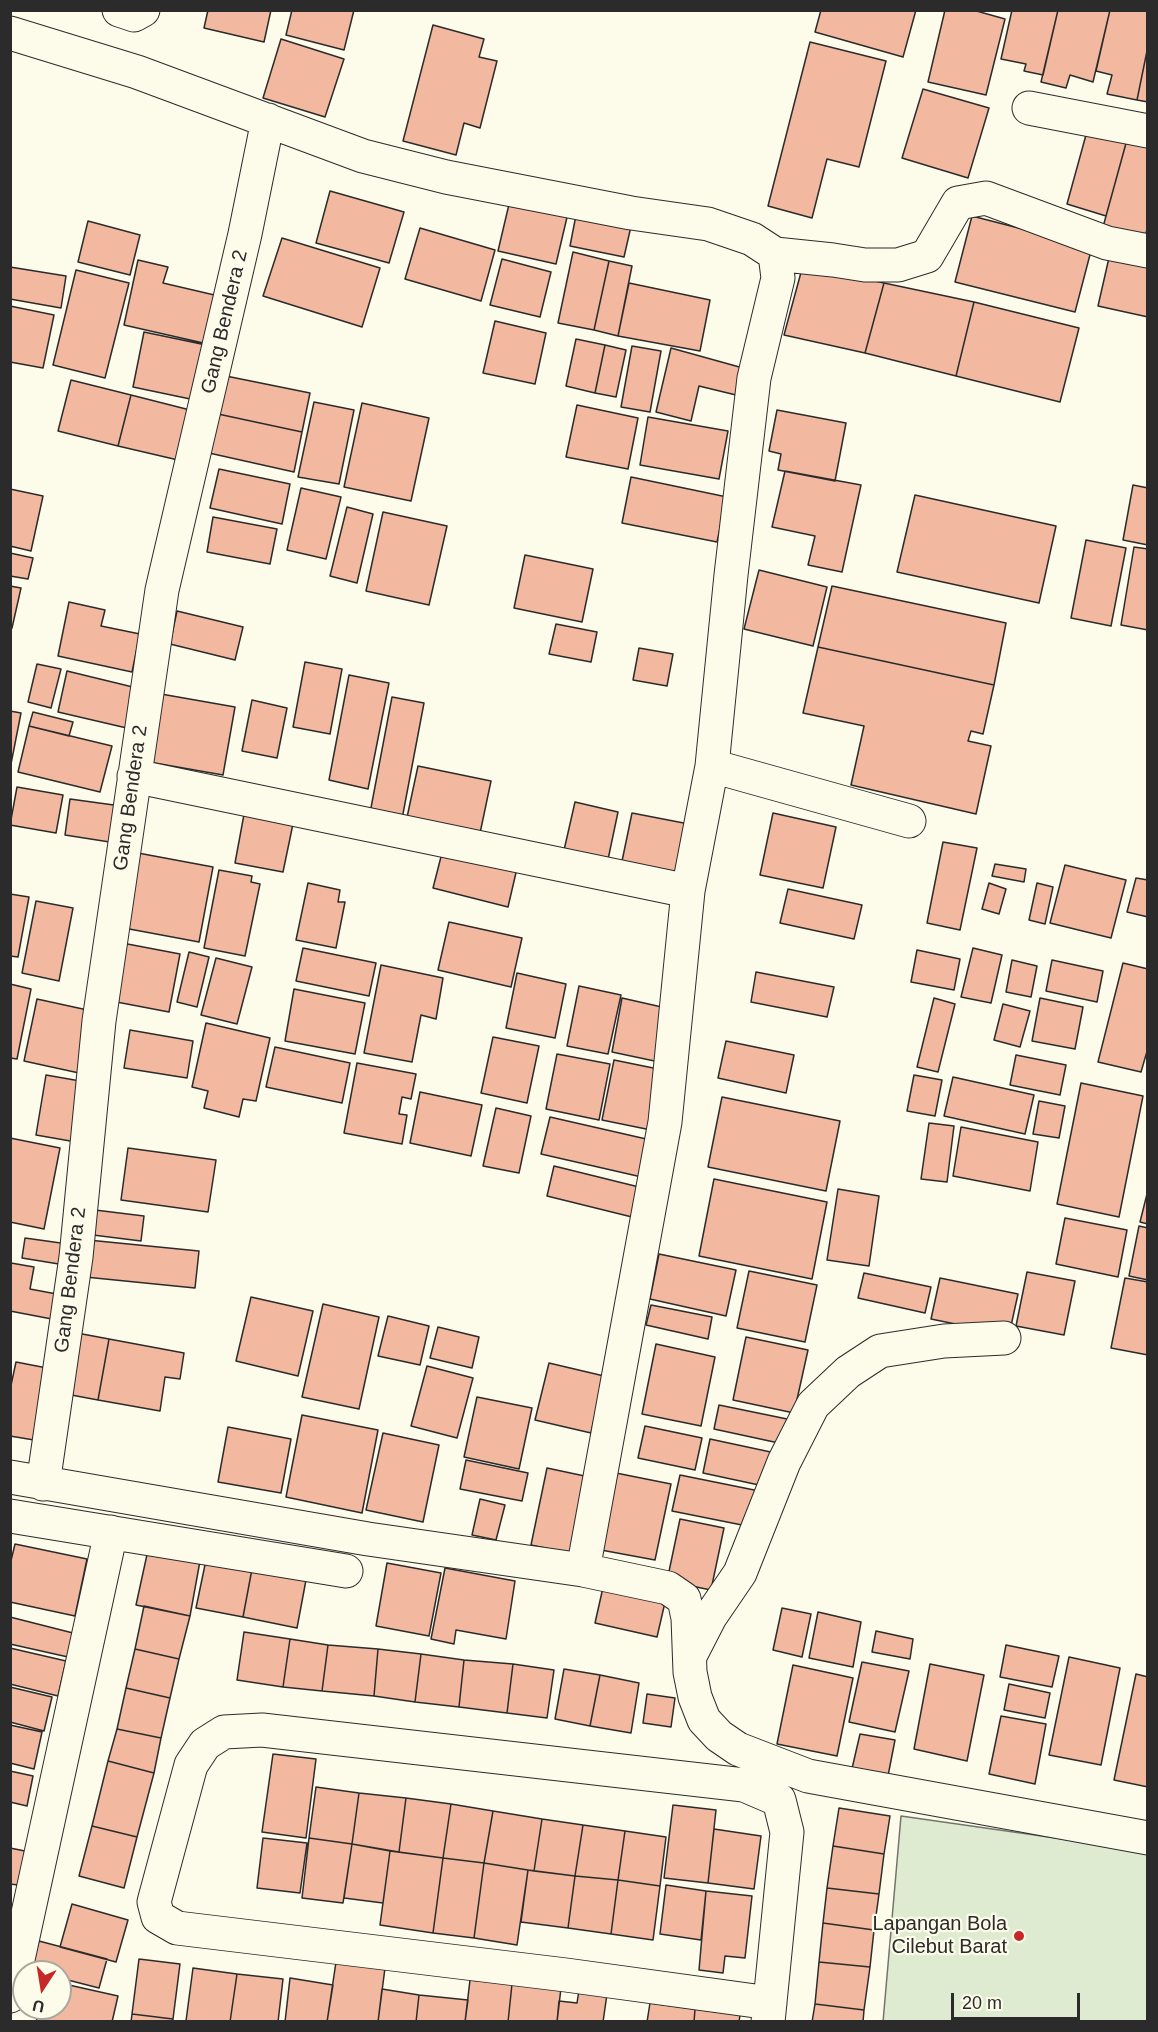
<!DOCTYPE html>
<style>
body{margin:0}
#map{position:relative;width:1158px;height:2032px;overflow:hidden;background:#fdfbea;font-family:Helvetica,sans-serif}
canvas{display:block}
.frame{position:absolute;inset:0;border:12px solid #2b2b2b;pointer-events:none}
.north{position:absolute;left:12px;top:1960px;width:60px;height:60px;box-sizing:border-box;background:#fdfbea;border:2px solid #a9a89e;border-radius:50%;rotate:192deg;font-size:16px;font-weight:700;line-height:24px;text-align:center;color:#2b2b2b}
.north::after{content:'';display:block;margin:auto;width:21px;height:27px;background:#c62828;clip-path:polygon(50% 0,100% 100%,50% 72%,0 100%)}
.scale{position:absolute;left:951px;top:1993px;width:129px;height:27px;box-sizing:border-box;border:3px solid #2b2b2b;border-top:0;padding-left:8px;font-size:18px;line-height:21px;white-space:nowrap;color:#2b2b2b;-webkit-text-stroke:4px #fdfbea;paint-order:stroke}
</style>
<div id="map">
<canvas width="1158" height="2032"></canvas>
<div class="frame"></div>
<div class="north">U</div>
<div class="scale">20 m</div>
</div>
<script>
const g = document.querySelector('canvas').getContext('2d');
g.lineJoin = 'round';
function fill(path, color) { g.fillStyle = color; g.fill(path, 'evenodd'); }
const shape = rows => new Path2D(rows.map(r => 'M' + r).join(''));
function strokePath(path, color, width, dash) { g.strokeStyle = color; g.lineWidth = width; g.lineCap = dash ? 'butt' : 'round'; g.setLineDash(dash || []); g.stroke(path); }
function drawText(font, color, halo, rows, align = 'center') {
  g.font = font + ' Helvetica,sans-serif'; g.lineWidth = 4.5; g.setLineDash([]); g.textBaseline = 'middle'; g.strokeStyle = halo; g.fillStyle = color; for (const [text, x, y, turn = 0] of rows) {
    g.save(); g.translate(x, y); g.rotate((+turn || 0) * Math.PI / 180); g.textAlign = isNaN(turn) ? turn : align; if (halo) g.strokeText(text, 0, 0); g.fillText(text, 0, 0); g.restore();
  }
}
const green = shape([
 [901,1816,1147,1851,1147,2021,883,2022,901,1816]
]);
fill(green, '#deebd1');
strokePath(green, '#74746e', 1.5);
const building = shape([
 [208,10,271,10,264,42,204,28,208,10],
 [292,10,354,10,344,50,286,35,292,10],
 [821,10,916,10,903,57,815,32,821,10],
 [945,10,973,10,1005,19,986,95,928,82,945,10],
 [1012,10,1058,10,1043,75,1024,71,1026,64,1001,59,1012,10],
 [1058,10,1110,10,1093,82,1070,75,1066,88,1041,82,1058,10],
 [1110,10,1148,10,1148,46,1137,100,1107,94,1112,75,1096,71,1110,10],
 [433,25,484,39,479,57,497,61,480,128,464,123,456,155,403,141,433,25],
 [281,39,344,59,325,117,263,98,281,39],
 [810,42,886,61,859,167,827,159,812,218,768,206,810,42],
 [1148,46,1148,102,1137,100,1148,46],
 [923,89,989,108,968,178,902,158,923,89],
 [1089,124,1128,136,1106,216,1067,204,1089,124],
 [1128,136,1148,141,1148,226,1145,237,1103,227,1128,136],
 [330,191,404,212,389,263,316,243,330,191],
 [510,200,568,213,556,264,498,251,510,200],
 [577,210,632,222,624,257,570,246,577,210],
 [972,216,1092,247,1075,312,955,282,972,216],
 [88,221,140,235,130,275,78,262,88,221],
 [420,228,495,250,481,301,405,279,420,228],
 [282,238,380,268,362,327,263,296,282,238],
 [1111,249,1148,257,1148,317,1098,306,1111,249],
 [573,252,609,261,594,330,558,323,573,252],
 [502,259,551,272,540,317,490,305,502,259],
 [138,260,168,267,163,283,223,297,212,345,124,325,138,260],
 [609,261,632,266,618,336,594,330,609,261],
 [803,265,884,283,865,353,784,335,803,265],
 [10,267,66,276,61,308,10,299,10,267],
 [76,270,129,283,105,378,53,365,76,270],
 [629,283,710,300,700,351,618,336,629,283],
 [884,283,974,302,956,376,865,353,884,283],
 [974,302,1079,328,1060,402,956,376,974,302],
 [10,306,54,315,43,368,10,362,10,306],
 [495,321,546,333,535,384,483,373,495,321],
 [144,332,206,345,195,400,133,387,144,332],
 [576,339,605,345,595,393,566,386,576,339],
 [605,345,626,350,616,397,595,393,605,345],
 [632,346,661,351,650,412,621,407,632,346],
 [671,348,743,368,736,395,699,386,691,421,656,412,671,348],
 [226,376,310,393,302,432,218,414,226,376],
 [71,380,131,395,118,446,58,431,71,380],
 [131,395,190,410,178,460,118,446,131,395],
 [314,402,354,410,339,484,298,477,314,402],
 [362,403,429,418,411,501,344,487,362,403],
 [577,405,638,418,628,469,566,457,577,405],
 [777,410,846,423,835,481,778,470,781,454,769,451,777,410],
 [218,414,302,432,294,472,209,453,218,414],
 [648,417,728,431,719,479,640,465,648,417],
 [219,469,290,484,282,524,210,508,219,469],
 [785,471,861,485,842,572,808,565,815,536,772,527,785,471],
 [631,477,727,497,717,542,622,523,631,477],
 [1133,485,1148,488,1148,545,1123,540,1133,485],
 [301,488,341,497,326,559,287,550,301,488],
 [10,489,43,496,31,551,10,546,10,489],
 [915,495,1056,526,1039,603,897,572,915,495],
 [347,507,373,514,357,583,330,576,347,507],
 [383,512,447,526,429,605,366,591,383,512],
 [213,517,277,529,270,564,207,552,213,517],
 [1086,540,1126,548,1111,626,1071,618,1086,540],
 [1134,547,1148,549,1148,630,1121,625,1134,547],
 [10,553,33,558,28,579,10,576,10,553],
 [525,555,593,569,582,622,514,608,525,555],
 [759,570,827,587,813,646,744,629,759,570],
 [10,586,21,588,12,628,10,627,10,586],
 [832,586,1006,623,994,685,818,647,832,586],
 [69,602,105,610,101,626,140,634,132,672,58,656,69,602],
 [177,611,243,627,235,660,170,644,177,611],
 [556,624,597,632,591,662,549,654,556,624],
 [818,647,994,685,983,734,971,731,968,741,991,746,976,814,851,785,864,726,803,713,818,647],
 [639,648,673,654,667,686,633,680,639,648],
 [305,662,342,669,330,734,293,727,305,662],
 [37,664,61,669,51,708,28,702,37,664],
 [67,671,141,689,131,729,58,712,67,671],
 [349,675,389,683,368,789,329,780,349,675],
 [161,694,235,707,223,775,149,762,161,694],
 [392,697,424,703,402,819,370,813,392,697],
 [252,700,287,708,277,758,242,751,252,700],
 [10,711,21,713,10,769,10,711],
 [33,712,73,722,69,736,29,726,33,712],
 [29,726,112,746,100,792,18,772,29,726],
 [418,766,491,781,479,838,406,822,418,766],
 [17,787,63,795,56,833,10,825,17,787],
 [70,799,121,806,116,843,65,835,70,799],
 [575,802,618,812,606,869,562,859,575,802],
 [245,809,294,819,283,872,235,863,245,809],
 [632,813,694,825,682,879,621,866,632,813],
 [773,813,836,827,823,888,760,875,773,813],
 [943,842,977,848,960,930,927,923,943,842],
 [444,845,518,864,508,907,433,888,444,845],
 [138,853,213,867,199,942,124,928,138,853],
 [995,864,1026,869,1024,882,992,876,995,864],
 [1065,865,1126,880,1111,938,1050,923,1065,865],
 [219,870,252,876,251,882,260,884,245,956,204,948,219,870],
 [1136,878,1148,880,1148,917,1127,912,1136,878],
 [308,883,340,890,338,902,345,902,336,948,296,940,308,883],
 [989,883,1006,889,999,914,982,909,989,883],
 [1037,883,1053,887,1045,924,1029,920,1037,883],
 [788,889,862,905,854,939,780,923,788,889],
 [10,894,29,897,18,957,10,956,10,894],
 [36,901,73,908,59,981,22,973,36,901],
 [449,922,522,938,511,987,438,970,449,922],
 [117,942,180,954,169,1012,106,1000,117,942],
 [303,948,376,963,369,996,296,981,303,948],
 [973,948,1002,955,991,1003,961,997,973,948],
 [917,950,960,959,954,990,911,982,917,950],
 [189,952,209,957,197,1007,177,1002,189,952],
 [216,958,252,967,237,1024,201,1015,216,958],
 [1012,960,1037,966,1031,997,1006,992,1012,960],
 [1052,960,1103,971,1097,1002,1046,991,1052,960],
 [1123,963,1148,969,1148,1048,1141,1072,1098,1062,1123,963],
 [381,965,443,978,436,1019,421,1015,412,1062,364,1053,381,965],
 [756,972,834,987,827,1017,751,1002,756,972],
 [517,973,566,984,555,1038,506,1028,517,973],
 [10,984,31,989,17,1059,10,1058,10,984],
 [579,986,621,995,608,1054,567,1046,579,986],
 [294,989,365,1003,355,1054,285,1041,294,989],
 [622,998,675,1010,664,1063,612,1052,622,998],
 [934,998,955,1004,938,1072,917,1067,934,998],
 [1040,998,1083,1007,1075,1049,1032,1041,1040,998],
 [37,999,92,1011,79,1073,24,1061,37,999],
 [1003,1004,1030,1011,1020,1047,994,1040,1003,1004],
 [206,1023,270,1038,256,1101,243,1099,239,1117,204,1108,208,1091,192,1087,206,1023],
 [130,1030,193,1041,187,1078,124,1068,130,1030],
 [493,1037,539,1046,527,1103,481,1093,493,1037],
 [726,1041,794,1055,786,1093,718,1078,726,1041],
 [275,1047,350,1063,342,1103,266,1087,275,1047],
 [557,1054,610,1064,599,1120,546,1109,557,1054],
 [1016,1055,1066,1065,1060,1095,1010,1085,1016,1055],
 [614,1060,663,1070,651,1130,602,1120,614,1060],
 [357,1063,416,1074,411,1099,402,1097,399,1114,407,1115,402,1144,344,1133,357,1063],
 [46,1075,86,1082,76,1142,36,1135,46,1075],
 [914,1075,942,1080,935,1116,907,1111,914,1075],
 [953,1077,1034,1095,1025,1134,944,1116,953,1077],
 [1081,1083,1143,1096,1119,1217,1057,1204,1081,1083],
 [420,1092,482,1105,471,1156,410,1143,420,1092],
 [722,1097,840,1121,826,1191,708,1167,722,1097],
 [1039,1101,1065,1106,1059,1138,1033,1134,1039,1101],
 [496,1108,531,1116,519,1173,483,1166,496,1108],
 [550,1117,655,1141,646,1178,541,1154,550,1117],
 [929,1123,954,1126,947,1182,921,1179,929,1123],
 [961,1127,1038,1142,1030,1191,953,1176,961,1127],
 [10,1138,60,1148,44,1229,10,1222,10,1138],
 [128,1148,216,1160,208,1212,121,1200,128,1148],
 [554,1166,643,1188,636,1218,547,1196,554,1166],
 [714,1179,827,1202,812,1279,699,1256,714,1179],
 [838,1189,879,1196,869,1266,827,1260,838,1189],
 [1148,1190,1148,1224,1140,1222,1148,1190],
 [95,1210,144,1216,141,1241,93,1235,95,1210],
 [1065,1218,1127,1230,1118,1277,1056,1264,1065,1218],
 [1139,1226,1148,1228,1148,1280,1129,1276,1139,1226],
 [25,1238,68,1244,65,1265,22,1258,25,1238],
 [88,1240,199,1251,195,1288,85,1277,88,1240],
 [659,1254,736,1270,726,1316,650,1299,659,1254],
 [11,1263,34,1267,30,1289,62,1295,57,1320,10,1311,11,1263],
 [749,1271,817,1285,805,1342,737,1328,749,1271],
 [1027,1272,1075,1281,1064,1335,1016,1326,1027,1272],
 [864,1273,931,1287,925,1313,858,1298,864,1273],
 [940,1278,1018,1294,1009,1335,931,1319,940,1278],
 [1125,1278,1148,1282,1148,1355,1111,1348,1125,1278],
 [251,1297,313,1311,298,1376,236,1361,251,1297],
 [323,1304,379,1317,359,1409,302,1397,323,1304],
 [651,1305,712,1317,708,1339,646,1325,651,1305],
 [388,1316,429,1326,420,1365,378,1356,388,1316],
 [438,1327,479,1337,472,1368,430,1358,438,1327],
 [77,1333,109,1339,98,1400,66,1394,77,1333],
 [746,1337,808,1350,794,1413,733,1400,746,1337],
 [109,1339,184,1353,180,1379,165,1377,160,1411,98,1400,109,1339],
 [656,1344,715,1357,701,1426,642,1414,656,1344],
 [16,1362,47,1368,34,1440,10,1436,10,1390,16,1362],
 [549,1363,604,1376,591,1433,535,1420,549,1363],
 [427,1366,473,1378,457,1438,411,1426,427,1366],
 [477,1397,532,1408,519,1469,464,1457,477,1397],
 [719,1405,792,1420,788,1445,714,1429,719,1405],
 [302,1415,378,1430,362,1513,286,1497,302,1415],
 [645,1426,702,1438,695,1470,638,1458,645,1426],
 [228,1427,291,1439,281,1493,218,1482,228,1427],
 [383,1433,439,1445,423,1522,366,1510,383,1433],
 [710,1439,780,1454,773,1488,703,1473,710,1439],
 [466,1460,528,1473,522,1501,460,1489,466,1460],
 [547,1468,594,1478,578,1555,531,1545,547,1468],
 [616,1473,671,1484,655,1560,601,1550,616,1473],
 [680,1475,764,1492,757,1528,672,1511,680,1475],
 [480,1499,505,1505,496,1540,472,1535,480,1499],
 [680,1519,724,1528,711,1590,667,1581,680,1519],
 [15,1544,87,1559,75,1616,10,1602,10,1565,15,1544],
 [148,1550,200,1561,190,1616,136,1605,148,1550],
 [206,1560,252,1569,243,1617,196,1608,206,1560],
 [387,1563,441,1573,429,1636,376,1626,387,1563],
 [445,1568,515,1581,506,1639,456,1630,454,1644,431,1639,445,1568],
 [252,1569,306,1580,297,1628,243,1617,252,1569],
 [604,1583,666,1598,657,1637,595,1623,604,1583],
 [144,1606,190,1616,179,1659,135,1649,144,1606],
 [782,1608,811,1614,802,1657,773,1650,782,1608],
 [818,1612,861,1622,853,1667,809,1658,818,1612],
 [10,1617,73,1633,68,1657,10,1644,10,1617],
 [876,1631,913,1639,910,1659,872,1652,876,1631],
 [244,1632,290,1639,283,1687,237,1680,244,1632],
 [290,1639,328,1645,322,1691,283,1687,290,1639],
 [328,1645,378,1649,374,1696,322,1691,328,1645],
 [1006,1645,1059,1656,1052,1687,1000,1677,1006,1645],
 [10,1648,66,1661,58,1696,10,1684,10,1648],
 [135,1649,179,1659,170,1698,126,1688,135,1649],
 [378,1649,421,1654,415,1702,374,1696,378,1649],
 [421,1654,464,1660,459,1707,415,1702,421,1654],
 [1069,1657,1120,1668,1101,1765,1049,1755,1069,1657],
 [464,1660,513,1664,507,1713,459,1707,464,1660],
 [862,1662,909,1671,895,1732,849,1722,862,1662],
 [513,1664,554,1670,547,1718,507,1713,513,1664],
 [930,1664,984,1675,967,1761,914,1749,930,1664],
 [793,1665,853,1678,837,1756,777,1744,793,1665],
 [564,1669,600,1675,590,1726,555,1719,564,1669],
 [1136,1674,1148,1677,1148,1787,1114,1780,1136,1674],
 [600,1675,639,1683,631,1733,590,1726,600,1675],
 [1009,1684,1050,1693,1045,1718,1004,1710,1009,1684],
 [10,1687,52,1697,44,1731,10,1722,10,1687],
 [126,1688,170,1698,161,1738,117,1729,126,1688],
 [647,1694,675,1698,671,1727,643,1723,647,1694],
 [1001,1716,1046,1724,1035,1784,989,1774,1001,1716],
 [10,1725,42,1732,34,1769,10,1763,10,1725],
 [117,1729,161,1738,154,1773,108,1761,117,1729],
 [860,1734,895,1740,887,1781,851,1773,860,1734],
 [273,1754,316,1759,306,1838,262,1832,273,1754],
 [108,1761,154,1773,137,1837,92,1826,108,1761],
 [10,1771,33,1776,27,1806,10,1802,10,1771],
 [316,1787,359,1793,352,1844,309,1838,316,1787],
 [359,1793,406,1798,399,1852,352,1844,359,1793],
 [406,1798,451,1804,443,1858,399,1852,406,1798],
 [451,1804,493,1811,484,1863,443,1858,451,1804],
 [673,1805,716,1810,708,1883,664,1878,673,1805],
 [839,1808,890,1816,884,1854,833,1846,839,1808],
 [493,1811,542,1819,534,1871,484,1863,493,1811],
 [542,1819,583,1825,575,1876,534,1871,542,1819],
 [583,1825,625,1831,618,1880,575,1876,583,1825],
 [92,1826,137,1837,124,1888,79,1876,92,1826],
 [714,1829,761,1836,754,1889,708,1883,714,1829],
 [625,1831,666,1837,660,1886,618,1880,625,1831],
 [263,1838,307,1843,300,1893,257,1888,263,1838],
 [309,1838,352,1844,343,1903,302,1898,309,1838],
 [352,1844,390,1851,383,1903,344,1898,352,1844],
 [833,1846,884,1854,879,1894,827,1888,833,1846],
 [10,1848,25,1851,18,1885,10,1884,10,1848],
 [390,1851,443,1858,433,1933,380,1925,390,1851],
 [443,1858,484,1863,474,1938,433,1933,443,1858],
 [484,1863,528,1870,517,1945,474,1938,484,1863],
 [528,1870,575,1876,568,1928,521,1922,528,1870],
 [575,1876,618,1880,611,1934,568,1928,575,1876],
 [618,1880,660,1886,653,1940,611,1934,618,1880],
 [666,1885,706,1891,701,1940,660,1934,666,1885],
 [827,1888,879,1894,874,1930,823,1923,827,1888],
 [706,1891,752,1896,745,1958,725,1956,723,1973,699,1970,706,1891],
 [72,1904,128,1920,116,1962,60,1947,72,1904],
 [823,1923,874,1930,870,1967,819,1962,823,1923],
 [39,1941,107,1959,99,1988,60,1978,60,1972,31,1970,39,1941],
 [139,1959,180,1964,173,2019,132,2014,139,1959],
 [336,1962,385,1968,378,2022,327,2022,336,1962],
 [819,1962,870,1967,864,2010,815,2004,819,1962],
 [193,1968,237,1974,230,2022,186,2021,193,1968],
 [237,1974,283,1979,278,2022,230,2022,237,1974],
 [290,1978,333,1985,327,2022,285,2022,290,1978],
 [470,1980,512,1984,508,2022,465,2022,470,1980],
 [60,1983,118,1996,112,2022,36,2022,40,2008,60,2008,60,1983],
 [512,1984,561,1988,557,2022,508,2022,512,1984],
 [382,1989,419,1995,416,2022,378,2022,382,1989],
 [579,1990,607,1994,603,2022,557,2022,559,2001,577,2003,579,1990],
 [419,1995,468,2000,465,2022,416,2022,419,1995],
 [650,2003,695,2009,694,2022,647,2022,650,2003],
 [815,2004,864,2010,863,2022,812,2022,815,2004],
 [695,2009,740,2015,739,2022,694,2022,695,2009],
 [132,2014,173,2019,173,2022,131,2022,132,2014]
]);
fill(building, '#f2b8a0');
strokePath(building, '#2b2b2b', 1.5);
const street = shape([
 [119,10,134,15,143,10],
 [10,33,137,72,363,156,446,177,631,213,708,224,752,239,775,254,778,278,754,378,731,575,712,766,688,891,665,1122,583,1570],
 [1029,108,1148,131],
 [775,254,833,260,865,265,898,265,927,256,958,203,986,198,1107,243,1148,251],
 [712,766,909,821],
 [134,776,688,891],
 [10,1477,368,1539,583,1570,668,1588,684,1599,688,1618,690,1672,695,1697,704,1720,719,1736,738,1749,808,1776,1148,1838],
 [43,1484,76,1257,99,1021,162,590,245,234,268,120],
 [10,1516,346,1571],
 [691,1654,710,1617,740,1573,784,1462,813,1405,848,1372,880,1351,944,1341,1004,1338],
 [10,1996,111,1532],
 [768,2022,787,1832,779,1800,744,1785,262,1730,224,1732,205,1744,191,1765,154,1902,158,1917,177,1928,566,1975,770,2003]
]);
strokePath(street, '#2b2b2b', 35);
strokePath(street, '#fdfbea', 33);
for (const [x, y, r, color] of [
 [1019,1936,6,"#c62828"]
]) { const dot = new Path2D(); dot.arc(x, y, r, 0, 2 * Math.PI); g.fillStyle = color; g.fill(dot); strokePath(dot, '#fdfbea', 2); }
drawText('20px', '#2b2b2b', '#fdfbea', [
 ["Gang Bendera 2",225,322,-77],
 ["Gang Bendera 2",131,798,-82],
 ["Gang Bendera 2",71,1280,-83]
]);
drawText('20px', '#2b2b2b', '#fdfbea', [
 ["Lapangan Bola",1007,1924],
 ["Cilebut Barat",1007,1947]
], 'right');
</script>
